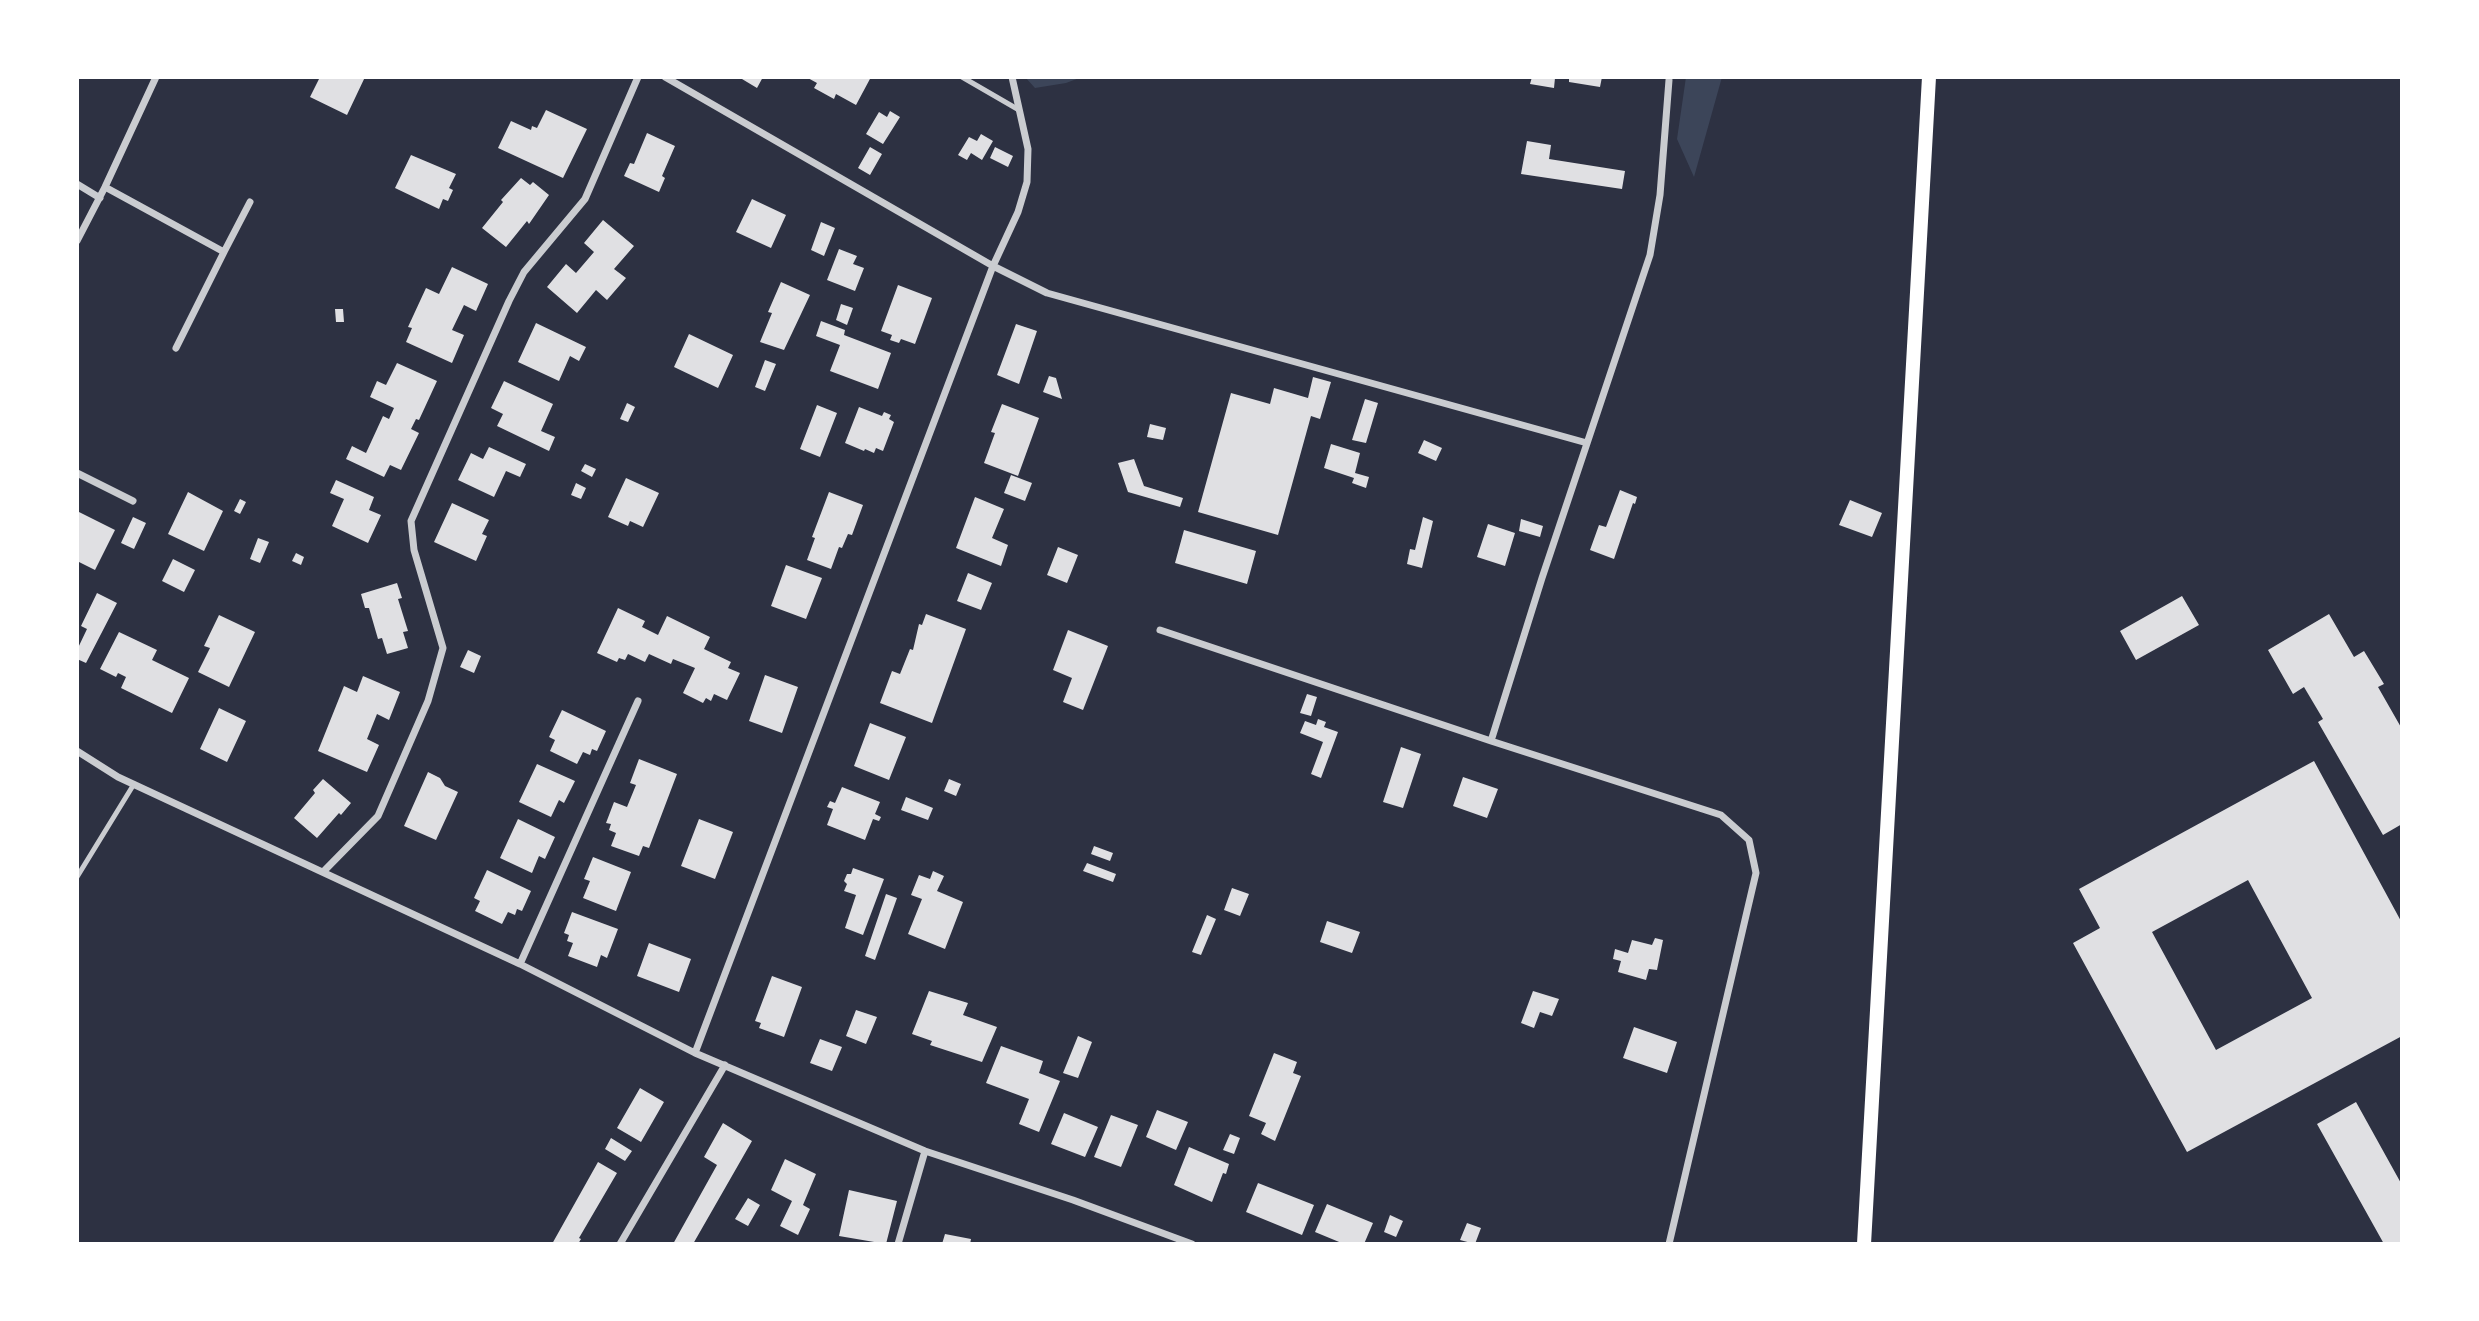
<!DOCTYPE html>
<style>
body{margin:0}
#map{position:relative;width:2479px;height:1321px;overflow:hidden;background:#2d3142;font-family:"Asap Condensed",sans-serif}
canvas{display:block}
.frame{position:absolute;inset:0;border:79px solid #fff;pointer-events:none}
</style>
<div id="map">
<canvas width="2479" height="1321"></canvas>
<div class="frame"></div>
</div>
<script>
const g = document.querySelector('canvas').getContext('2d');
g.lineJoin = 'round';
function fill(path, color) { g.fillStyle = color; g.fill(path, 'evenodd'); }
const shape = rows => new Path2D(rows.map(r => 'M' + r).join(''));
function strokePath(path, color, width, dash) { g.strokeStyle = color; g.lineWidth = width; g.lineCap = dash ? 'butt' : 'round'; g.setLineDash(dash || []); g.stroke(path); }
fill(shape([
 [1025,77,1082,77,1066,83,1035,88],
 [1686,77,1722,77,1694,177,1677,139]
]), '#3c4559');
fill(shape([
 [320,77,365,77,347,115,310,97],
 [743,77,763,77,757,88,742,79],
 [806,77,871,77,856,105,836,94,834,99,814,88,817,83],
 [1532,77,1555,78,1554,88,1530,84],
 [1569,77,1602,77,1600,87,1569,82],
 [546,110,587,129,563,178,498,148,511,121,531,130,532,126,537,128],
 [890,111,900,117,883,144,866,134,879,112,887,117],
 [647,133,675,146,662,176,665,178,659,192,624,176,630,163,634,164],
 [981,134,993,141,982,160,971,153,967,160,958,155,969,137,977,141],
 [1527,141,1551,145,1549,159,1625,171,1622,189,1521,174],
 [870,147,882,154,870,175,858,168],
 [995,147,1013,156,1008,167,990,158],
 [411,155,456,174,449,188,453,190,448,201,443,199,439,209,395,188],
 [521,178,530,185,533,182,549,195,529,224,527,221,506,247,482,228,503,202,501,200],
 [752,199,786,215,771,248,736,232],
 [603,220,634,246,614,269,626,278,607,300,596,290,577,313,547,287,566,264,576,273,594,252,584,243],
 [821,222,835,228,824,256,811,250],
 [839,249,857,256,853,264,864,268,855,291,827,280],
 [452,267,488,284,476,311,464,305,452,330,464,335,452,363,406,342,412,328,408,327,426,288,439,294],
 [781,282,810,295,784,350,760,342,772,313,768,312],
 [898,285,932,298,915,344,901,339,899,343,890,340,892,335,881,331],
 [841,304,853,308,847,325,836,320],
 [335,309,343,309,344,322,336,322],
 [821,321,845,330,844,335,891,353,878,389,830,371,840,345,816,336],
 [536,323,586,347,579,361,570,356,559,381,518,362],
 [1016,324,1037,331,1019,384,997,375],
 [689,334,733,355,718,388,674,367],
 [765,360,776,364,765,391,755,387],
 [397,363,437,381,419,420,416,419,411,429,419,433,401,470,390,465,384,477,346,459,352,446,366,453,383,416,389,419,394,408,370,397,377,381,386,385],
 [1049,376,1056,378,1062,399,1043,392],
 [1313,377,1331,382,1320,419,1311,416,1278,535,1198,512,1231,393,1270,404,1274,388,1308,398],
 [504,381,553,404,541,431,555,437,549,451,497,426,503,414,491,408],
 [1365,399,1378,403,1366,443,1352,440],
 [627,403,635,407,628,422,620,419],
 [1002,404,1039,418,1018,476,984,463,995,433,991,432],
 [817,405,837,413,820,457,800,449],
 [859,407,882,416,884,412,891,415,889,419,894,422,883,451,876,448,874,453,865,449,864,451,845,443],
 [1150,424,1166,428,1163,440,1147,437],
 [1424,440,1442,448,1436,461,1418,453],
 [1331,444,1360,453,1355,473,1369,477,1366,488,1352,483,1354,478,1324,468],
 [489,447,526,464,520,477,506,471,494,497,458,480,471,453,483,459],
 [1134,459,1144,486,1183,498,1180,507,1128,492,1118,463],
 [585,464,596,469,592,477,581,471],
 [1011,475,1032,483,1025,501,1004,493],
 [626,478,659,493,643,527,630,521,628,526,608,517],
 [336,480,374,497,369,510,381,515,368,543,332,526,344,499,330,493],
 [576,483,586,488,581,499,571,495],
 [1620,490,1637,497,1635,504,1633,503,1614,559,1590,550,1599,525,1606,527],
 [188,492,223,511,204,551,168,534],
 [829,492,863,505,852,535,848,534,842,548,839,547,831,569,807,560,815,538,812,537],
 [975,497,1004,509,992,538,1008,545,1001,566,956,548],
 [240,499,246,502,240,514,234,511],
 [1850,500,1882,513,1872,537,1839,525],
 [452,503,489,520,482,534,487,536,476,561,434,542],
 [77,511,115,530,95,570,77,561],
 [133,517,146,523,134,549,121,543],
 [1423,517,1433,521,1422,568,1407,564,1410,549,1415,550],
 [1521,519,1543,526,1540,537,1519,531],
 [1488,524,1515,533,1505,566,1477,557],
 [1184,530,1256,551,1247,584,1175,563],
 [258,538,269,542,260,563,250,559],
 [1058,547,1078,555,1067,583,1047,575],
 [296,553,304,557,301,565,292,561],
 [173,559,195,570,184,592,162,581],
 [786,565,822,578,806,619,771,606],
 [968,573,992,583,981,610,957,601],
 [397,583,402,598,398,599,408,631,403,632,408,648,387,654,382,638,378,639,369,608,365,608,361,594],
 [97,593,117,603,86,663,77,659,77,650,87,629,81,626],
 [2182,596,2199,625,2136,660,2120,631],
 [618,608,645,621,642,627,658,635,667,616,710,637,704,649,731,662,728,668,740,673,727,700,714,694,711,701,706,698,703,703,683,693,695,668,673,659,671,664,649,654,645,662,628,654,625,660,619,658,617,662,597,653],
 [926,614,966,629,932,723,880,703,892,671,900,674,910,649,913,650,919,624,922,625],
 [2329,614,2354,657,2364,651,2384,684,2378,687,2402,729,2402,824,2383,835,2318,722,2323,719,2304,687,2293,694,2268,650],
 [219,615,255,632,229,687,198,672,210,648,204,646],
 [1068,630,1108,646,1083,710,1063,702,1072,678,1053,670],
 [119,632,157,650,152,660,189,678,172,713,121,688,126,677,118,673,116,677,100,669],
 [468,650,481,656,474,673,460,667],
 [765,675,798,687,782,733,749,721],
 [363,676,400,692,389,720,377,714,367,739,379,745,367,772,318,751,344,686,357,692],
 [1307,694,1317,697,1311,716,1300,713],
 [219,708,246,721,227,762,200,749],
 [562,710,606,731,597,751,592,749,590,755,583,752,577,764,550,751,555,740,549,737],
 [1318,719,1326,722,1324,727,1338,732,1321,778,1311,774,1323,742,1300,733,1305,721,1316,725],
 [870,723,906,737,889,780,854,766],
 [1401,747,1421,754,1403,808,1383,802],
 [639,759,677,774,649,848,643,846,639,856,611,846,616,833,609,830,611,824,606,823,614,802,627,807,636,785,630,783],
 [2314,761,2402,923,2402,1036,2187,1152,2073,943,2100,928,2079,889],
 [2248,880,2312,998,2216,1050,2152,932],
 [537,764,575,781,564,803,559,800,551,817,519,802],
 [428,772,440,778,445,786,458,792,436,840,404,826],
 [1463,777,1498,789,1487,818,1453,806],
 [323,779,351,803,341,815,339,813,317,838,294,818,315,793,313,790],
 [949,779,961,784,956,796,944,791],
 [842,787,880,802,875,814,881,817,879,821,873,819,865,840,827,825,833,809,827,807,830,801,835,803],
 [906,797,933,808,928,820,901,810],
 [518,819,555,837,545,859,539,856,532,873,500,858],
 [699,819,733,832,715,879,681,866],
 [1094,846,1113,853,1110,861,1091,854],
 [593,857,631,872,616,911,583,898,590,881,584,879],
 [1087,863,1116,874,1113,882,1083,871],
 [853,868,884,879,863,935,845,928,856,895,844,891,847,884,844,881,847,874,851,874],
 [487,870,531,891,522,911,517,909,515,915,508,912,502,924,475,911,480,901,474,898],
 [933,871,944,876,937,891,963,902,945,949,908,934,922,899,911,895,919,875,930,879],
 [1232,888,1249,894,1240,916,1224,910],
 [886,894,897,898,875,960,865,956],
 [572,912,618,929,607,958,601,955,597,967,568,956,573,943,567,941,569,935,564,933],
 [1207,915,1216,919,1201,955,1192,952],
 [1327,921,1360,932,1352,953,1320,942],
 [1655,938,1663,940,1657,970,1649,969,1646,980,1618,972,1621,961,1613,959,1615,949,1628,953,1632,940,1652,945],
 [649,943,691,959,679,992,637,976],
 [772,976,802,987,784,1037,759,1028,761,1023,755,1021],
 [929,991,968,1003,963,1015,997,1027,982,1062,930,1045,932,1041,912,1034],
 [1533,991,1559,999,1552,1016,1540,1012,1534,1028,1521,1023],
 [856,1010,877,1017,866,1044,846,1036],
 [1634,1027,1677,1042,1667,1073,1623,1058],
 [1078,1036,1092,1042,1078,1078,1063,1073],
 [820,1039,842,1047,832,1071,810,1063],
 [1001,1046,1043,1061,1039,1073,1060,1081,1039,1132,1019,1124,1029,1099,986,1083],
 [1274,1053,1297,1062,1293,1073,1301,1076,1275,1141,1261,1134,1266,1123,1249,1116],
 [640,1088,664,1102,641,1142,617,1128],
 [2356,1102,2402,1185,2402,1244,2384,1244,2317,1124],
 [1157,1110,1188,1122,1176,1150,1146,1137],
 [1064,1113,1098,1127,1085,1157,1051,1144],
 [1111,1115,1138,1125,1121,1167,1094,1157],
 [723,1123,752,1141,693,1244,673,1244,717,1165,704,1157],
 [1230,1134,1240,1138,1234,1154,1223,1150],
 [611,1138,632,1151,625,1161,605,1149],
 [1189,1147,1229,1164,1226,1174,1223,1173,1212,1202,1174,1185],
 [785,1159,816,1174,803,1205,810,1209,798,1235,780,1226,792,1201,771,1190],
 [598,1162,617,1173,579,1238,581,1239,578,1244,552,1244],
 [1258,1183,1314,1205,1302,1235,1246,1212],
 [849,1190,897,1201,886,1244,839,1236],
 [748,1198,760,1205,748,1226,735,1219],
 [1327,1204,1373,1223,1364,1244,1344,1244,1315,1232],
 [1390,1215,1403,1221,1396,1237,1384,1232],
 [1467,1223,1481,1228,1475,1244,1460,1240],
 [945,1234,971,1239,970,1244,942,1244]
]), '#e0e0e3');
strokePath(shape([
 [962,77,1019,110],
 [77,877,134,784]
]), '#caccd0', 5);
strokePath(shape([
 [665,77,993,266,1047,293,1587,443],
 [77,184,100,198],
 [105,187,224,252,176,348],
 [77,241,105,187,156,77],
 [224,252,250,202],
 [77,473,133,501],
 [1160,630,1491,741,1721,815,1749,840,1756,873,1669,1244],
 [1491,741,1542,578,1650,255,1660,195,1669,80],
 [77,751,118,777,520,964,695,1053,925,1151,1073,1200,1192,1244],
 [324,871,378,816,428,701,443,648,414,550,411,521,509,301,524,272,585,199,638,77],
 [520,964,638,701],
 [695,1053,993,266,1018,212,1027,182,1028,149,1012,77],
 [620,1244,725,1065],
 [898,1244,925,1151]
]), '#caccd0', 7);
strokePath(shape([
 [1864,1244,1929,77]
]), '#fff', 14);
</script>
